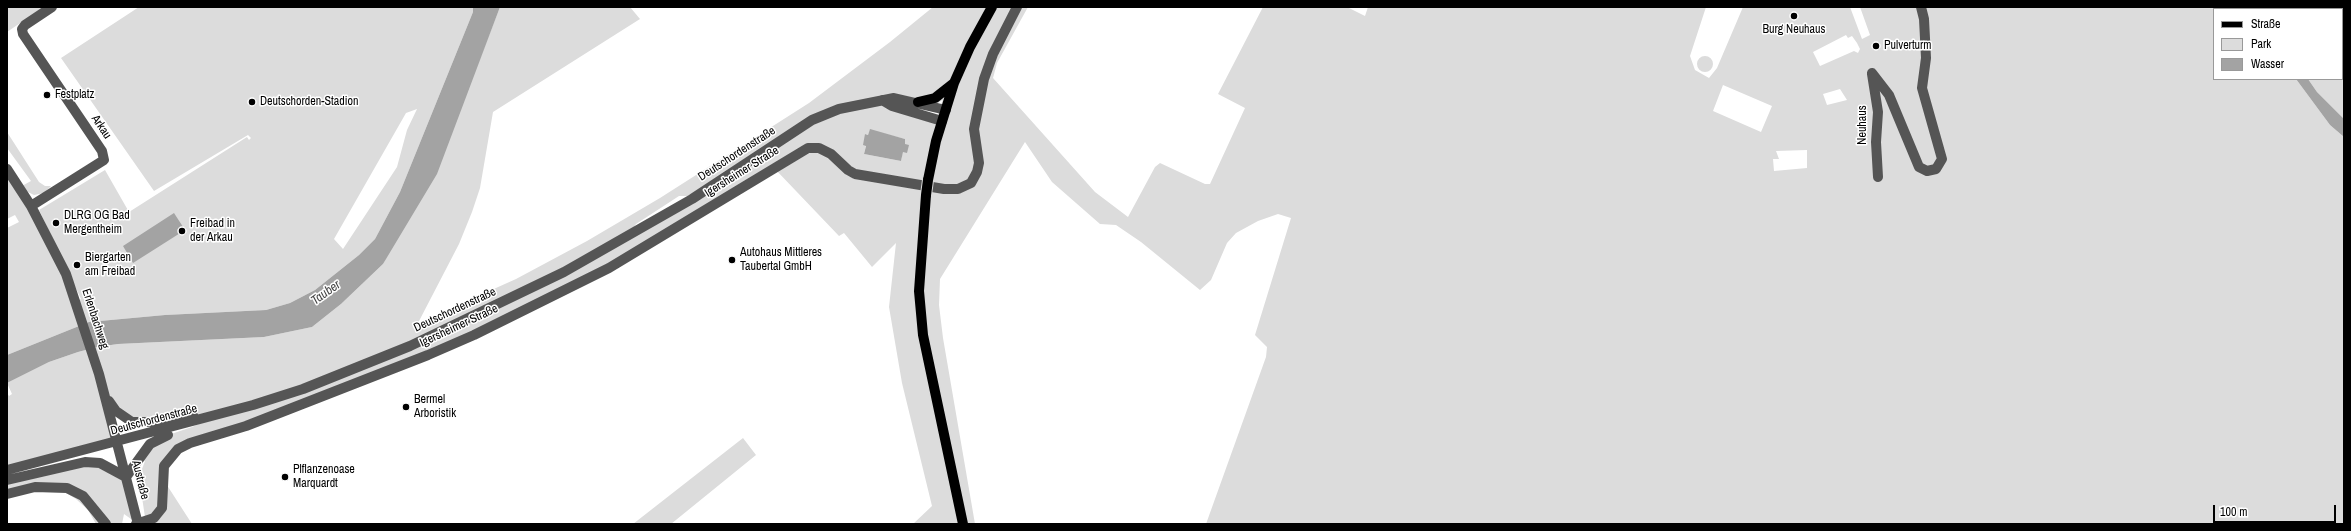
<!DOCTYPE html>
<meta charset="utf-8">
<style>
body{margin:0}
#map{position:relative;width:2351px;height:531px;overflow:hidden;background:#fff;font-family:"Archivo Narrow",sans-serif}
canvas{display:block}
.frame{position:absolute;inset:0;border:8px solid #000;pointer-events:none}
.legend{position:absolute;left:2213px;top:8px;width:130px;height:72px;box-sizing:border-box;background:#fff;border:1px solid #999;margin:0;padding:5px 7px;list-style:none;font-size:12px;color:#000}
.legend li{display:flex;align-items:center;gap:8px;height:20px}
.legend b{width:20px;border:1px solid #999}
.scale{position:absolute;left:2213px;top:505px;width:123px;height:18px;box-sizing:border-box;border:2px solid #000;border-top:0;padding-left:5px;font-size:12px;line-height:14px;white-space:nowrap;color:#000;-webkit-text-stroke:3px #fff;paint-order:stroke}
</style>
<div id="map">
<canvas width="2351" height="531"></canvas>
<div class="frame"></div>
<ul class="legend">
<li><b style="height:5px;background:#000"></b>Straße</li>
<li><b style="height:11px;background:#dcdcdc"></b>Park</li>
<li><b style="height:11px;background:#a3a3a3"></b>Wasser</li>
</ul>
<div class="scale">100 m</div>
</div>
<script>
const g = document.querySelector('canvas').getContext('2d');
g.lineJoin = 'round';
function fill(path, color) { g.fillStyle = color; g.fill(path, 'evenodd'); }
const shape = rows => new Path2D(rows.map(r => 'M' + r).join(''));
function strokePath(path, color, width, dash) { g.strokeStyle = color; g.lineWidth = width; g.lineCap = dash ? 'butt' : 'round'; g.setLineDash(dash || []); g.stroke(path); }
function drawText(font, color, halo, rows, align = 'center') {
  g.font = font + ' "Archivo Narrow",sans-serif'; g.lineWidth = 3; g.setLineDash([]); g.textBaseline = 'middle'; g.strokeStyle = halo; g.fillStyle = color; for (const [text, x, y, turn = 0] of rows) {
    g.save(); g.translate(x, y); g.rotate((+turn || 0) * Math.PI / 180); g.textAlign = isNaN(turn) ? turn : align; if (halo) g.strokeText(text, 0, 0); g.fillText(text, 0, 0); g.restore();
  }
}
fill(shape([
 [7,7,44,7,7,32],
 [139,7,473,7,473,12,400,192,375,239,359,255,315,290,290,303,266,310,165,315,89,322,7,355,7,228,19,222,15,215,7,219,7,169,20,187,31,181,7,148,7,132,39,182,45,186,51,186,44,193,34,195,20,188,76,301,81,299,39,210,105,170,129,212,247,137,249,140,251,138,248,135,154,191,61,58],
 [417,109,407,130,397,167,343,249,334,239,406,113],
 [500,7,630,7,640,19,493,112,480,188,472,212,459,244,418,323,516,279,587,241,660,198,809,103,890,42,933,7,1028,7,997,63,993,78,1095,192,1128,217,1155,167,1160,163,1205,184,1210,184,1245,108,1218,94,1263,7,1347,7,1365,16,1368,7,1706,7,1690,56,1695,70,1709,78,1717,68,1743,7,1850,7,1862,39,1870,35,1860,7,2236,7,2238,9,2214,9,2214,79,2296,79,2330,125,2344,137,2344,524,1206,524,1266,357,1267,347,1255,335,1291,218,1278,214,1258,221,1236,233,1227,243,1211,280,1200,290,1141,242,1116,225,1100,224,1052,182,1025,142,940,279,939,305,943,338,975,524,913,524,932,506,902,383,889,307,896,243,872,267,844,233,839,236,775,169,609,268,474,335,178,449,163,479,192,524,146,524,139,477,145,461,139,458,159,438,192,427,212,418,132,422,105,394,117,443,7,470,7,393,9,396,12,394,7,383,49,362,78,352,97,347,118,344,264,337,312,327,341,304,383,264,479,61],
 [1846,35,1848,38,1852,36,1857,43,1860,49,1858,53,1854,51,1820,66,1813,52],
 [954,84,942,121,894,98,935,98],
 [1723,85,1772,106,1761,132,1713,111],
 [1840,89,1847,100,1827,105,1823,94],
 [870,130,905,139,901,161,864,154,866,145,865,134,868,135],
 [1807,150,1807,168,1774,171,1773,159,1779,159,1776,151],
 [679,196,696,196,626,238,636,224],
 [2342,55,2344,56,2344,119,2317,92,2308,79,2342,79],
 '1697 64a8 8 0 1 1 16 0a8 8 0 1 1-16 0Z',
 [743,438,756,455,671,524,633,524],
 [85,462,126,477,138,524,124,514,122,524,96,524,88,510,76,499,56,487,7,494,7,480]
]), '#dcdcdc');
fill(shape([
 [473,7,500,7,437,174,383,264,341,304,312,327,264,337,118,344,97,347,78,352,49,362,7,383,7,355,89,322,165,315,266,310,290,303,315,290,359,255,375,239,400,192,473,12],
 [2296,79,2308,79,2317,92,2344,119,2344,137,2330,125],
 [870,129,905,139,905,144,909,145,907,153,903,152,901,161,864,154,866,146,863,145,865,134,868,135],
 [174,213,185,230,133,263,123,246]
]), '#a3a3a3');
const major = shape([
 [918,102,935,98,954,83],
 [928,180,936,141,954,83,970,47,992,7],
 [926,195,919,291,923,335,963,524]
]);
strokePath(major, '#dbdbdb', 12);
strokePath(shape([
 [1872,73,1889,95,1919,167,1927,171,1936,169,1942,159,1922,88,1926,58,1924,19,1921,7],
 [1872,74,1878,112,1876,142,1878,177],
 [882,100,892,106,942,121],
 [7,169,31,206,66,274,99,374,138,524],
 [31,206,104,160,102,151,23,34,22,29,25,25,52,7],
 [109,401,116,411,132,422,158,422,194,417],
 [7,470,253,405,303,389,410,346,564,272,692,199,812,120,839,109,894,98,946,110],
 [126,477,150,444,168,435],
 [7,480,85,462,100,463,126,477],
 [7,494,35,487,67,488,83,496,106,524],
 [136,524,154,518,162,508,164,466,178,449,190,443,246,426,428,355,474,335,609,268,808,148,819,148,831,154,848,170,855,174,944,189,958,189,971,183,977,172,979,163,974,129,984,79,993,54,1017,7]
]), '#555', 10);
strokePath(major, '#000', 10);
const majorBridge = shape([
 [926,195,928,180]
]);
strokePath(majorBridge, '#dbdbdb', 12, []);
strokePath(majorBridge, '#000', 10);
for (const [x, y, r, color] of [
 [1794,16,4,"#000"],
 [1876,46,4,"#000"],
 [47,95,4,"#000"],
 [252,102,4,"#000"],
 [56,223,4,"#000"],
 [182,231,4,"#000"],
 [732,260,4,"#000"],
 [77,265,4,"#000"],
 [406,407,4,"#000"],
 [285,477,4,"#000"]
]) { const dot = new Path2D(); dot.arc(x, y, r, 0, 2 * Math.PI); g.fillStyle = color; g.fill(dot); strokePath(dot, '#fff', 1.5); }
drawText('12px', '#000', '#fff', [
 ["Burg Neuhaus",1794,30,"center"],
 ["Pulverturm",1884,46],
 ["Festplatz",55,95],
 ["Deutschorden-Stadion",260,102],
 ["DLRG OG Bad",64,216],
 ["Mergentheim",64,230],
 ["Freibad in",190,224],
 ["der Arkau",190,238],
 ["Autohaus Mittleres",740,253],
 ["Taubertal GmbH",740,267],
 ["Biergarten",85,258],
 ["am Freibad",85,272],
 ["Bermel",414,400],
 ["Arboristik",414,414],
 ["Plflanzenoase",293,470],
 ["Marquardt",293,484]
], 'left');
drawText('12px', '#000', '#fff', [
 ["Neuhaus",1863,125,-90],
 ["Arkau",101,127,56],
 ["Deutschordenstraße",737,154,-33],
 ["Igersheimer Straße",742,172,-32],
 ["Deutschordenstraße",455,310,-25],
 ["Erlenbachweg",95,319,72],
 ["Igersheimer Straße",459,326,-25],
 ["Deutschordenstraße",154,420,-15],
 ["Austraße",140,480,76]
]);
drawText('italic 13px', '#444', '#fff', [
 ["Tauber",326,293,-36]
]);
</script>
